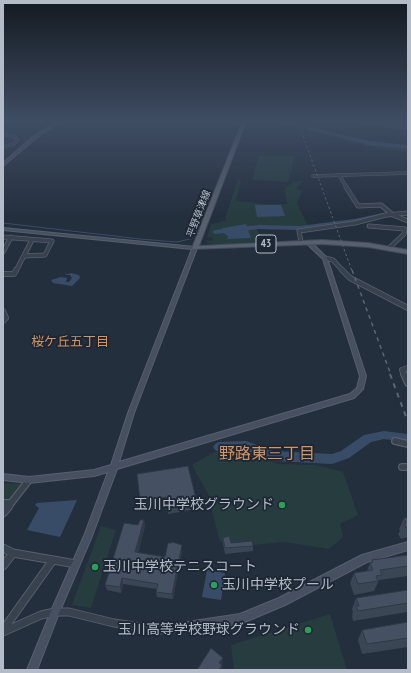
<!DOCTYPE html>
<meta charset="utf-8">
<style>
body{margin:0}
#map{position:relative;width:411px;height:673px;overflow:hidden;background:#242f3e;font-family:"PT Sans Narrow",sans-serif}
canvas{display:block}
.frame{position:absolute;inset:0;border:4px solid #b4bcc9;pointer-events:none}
</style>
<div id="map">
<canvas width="411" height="673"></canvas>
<div class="frame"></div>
</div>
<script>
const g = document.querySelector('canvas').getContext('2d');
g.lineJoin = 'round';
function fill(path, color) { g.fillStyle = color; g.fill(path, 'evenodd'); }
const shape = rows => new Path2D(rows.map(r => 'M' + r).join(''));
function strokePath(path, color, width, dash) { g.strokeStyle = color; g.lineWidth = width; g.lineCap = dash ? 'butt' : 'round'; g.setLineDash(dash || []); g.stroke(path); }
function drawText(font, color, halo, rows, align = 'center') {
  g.font = font + ' "PT Sans Narrow","Noto Sans JP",sans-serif'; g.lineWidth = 3.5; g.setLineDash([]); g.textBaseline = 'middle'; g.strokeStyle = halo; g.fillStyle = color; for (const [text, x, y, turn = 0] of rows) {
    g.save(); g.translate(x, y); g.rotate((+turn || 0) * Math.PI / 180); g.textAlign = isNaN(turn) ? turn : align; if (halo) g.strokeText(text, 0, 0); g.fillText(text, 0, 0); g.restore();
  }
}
fill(shape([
 [310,129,358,141,408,150,408,152,382,149,351,142,308,131],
 [259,155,295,156,288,182,252,180],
 [238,179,241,179,236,201,265,204,287,204,285,191,286,187,294,182,303,181,296,188,302,191,297,203,308,226,276,228,276,230,256,228,262,241,224,245,207,243,206,240,212,241,213,238,207,237,211,224,226,221,225,219],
 [248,451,278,464,315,465,343,472,358,515,340,524,343,537,329,549,284,542,232,547,229,540,220,542,208,494,192,465,214,452],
 [3,483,22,484,9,501,3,501],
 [101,526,116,530,91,608,72,605],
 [330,614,347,670,234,670,231,645]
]), '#263c3f');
fill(shape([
 [255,205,281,205,285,216,257,217],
 [246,224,251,238,227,239,228,236,220,231,223,228],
 [71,273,79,275,80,278,72,286,53,283,51,280,61,277,67,278,66,282,69,282,72,278,70,275,64,275],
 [77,500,60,537,27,530,39,508,35,505,37,503],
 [207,570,225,573,221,600,202,597]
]), '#394c67');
strokePath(shape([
 [3,223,140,239,177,242,190,239]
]), '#394c67', 1);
fill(shape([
 [269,122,293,123,369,141,408,145,408,149,369,145,293,125,269,122],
 [388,212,391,214,390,215,354,223,300,230,259,229,215,234,212,232,215,230,259,225,300,226,354,219,388,212],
 [384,431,408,434,408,442,384,439,371,442,349,458,332,464,273,461,246,451,219,452,215,450,213,447,215,444,219,442,246,441,273,451,332,454,341,451,364,435,384,431]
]), '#394c67');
const streetFar4 = shape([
 [359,122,408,128],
 [3,134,15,137,18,140,14,144,3,147],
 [339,175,347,188],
 [313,176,408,173]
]);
const streetFar3 = shape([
 [346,187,358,206,381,205,393,215,408,221],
 [369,226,405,229,404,234,389,248],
 [3,237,52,241,45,255,24,256],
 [301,242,299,231,355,223,386,215,408,213],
 [3,252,11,237],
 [325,258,333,260,343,271],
 [16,271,32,240]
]);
const streetFar2 = shape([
 [342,270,350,278,408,308],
 [3,274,14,274,16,270],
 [3,311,6,318,3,321],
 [404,375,402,370,408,368]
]);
const streetFar1 = shape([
 [404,374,408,383],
 [395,441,408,444],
 [402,467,408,467],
 [3,503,11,503],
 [8,507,29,480]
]);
const street = shape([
 [3,513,9,506],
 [3,548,13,553,76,564],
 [3,566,13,553],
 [3,630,53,560],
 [3,632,41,615,55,612,69,612,114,623,162,630,187,627]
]);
const secondary = shape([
 [55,122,59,122,36,138,3,166,3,163,34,136,55,122],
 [239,122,245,124,243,125,229,122,239,122],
 [3,228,195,247,197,248,134,413,119,462,350,394,357,388,360,376,323,259,306,243,306,241,310,241,327,258,366,376,363,389,354,398,117,469,92,536,59,613,37,670,27,670,52,609,84,536,108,472,94,476,29,483,3,480,3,474,29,477,94,470,111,465,128,413,192,249,3,230,3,228],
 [408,542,408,550,367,562,285,605,240,624,187,632,184,630,182,627,184,624,187,622,240,614,279,598,362,555,408,542]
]);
const primary = shape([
 [242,122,246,122,199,246,322,240,368,243,408,250,408,254,368,247,322,244,193,249,192,248,242,122]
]);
strokePath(streetFar4, '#565f6c', 3.5);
strokePath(streetFar3, '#565f6c', 5);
strokePath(streetFar2, '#565f6c', 6);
strokePath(streetFar1, '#565f6c', 8);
strokePath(street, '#565f6c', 9);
strokePath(secondary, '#565f6c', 2);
strokePath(primary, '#414a57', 2);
strokePath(streetFar4, '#38414e', 2.5);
strokePath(streetFar3, '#38414e', 3.5);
strokePath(streetFar2, '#38414e', 4.5);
strokePath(streetFar1, '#38414e', 5.5);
strokePath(street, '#38414e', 7);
fill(secondary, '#465061');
fill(primary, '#56606e');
strokePath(shape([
 [298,122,352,271]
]), '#5a6575', 1, [2.5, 2.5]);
strokePath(shape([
 [352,270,391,375]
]), '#5a6575', 1.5, [4, 4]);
strokePath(shape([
 [390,374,408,422]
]), '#5a6575', 2, [5, 5]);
fill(shape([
 [137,474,197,503,197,509,168,514,167,503,146,507,141,506],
 [404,518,408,518,408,537,401,539,398,534,400,531,399,529],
 [144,520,145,526,138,553,165,557,182,545,182,550,173,599,157,597,156,592,157,589,123,584,121,593,107,590,105,585,138,525],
 [223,538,231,543,253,546,253,551,225,554,223,543],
 [408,555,408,576,379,580,374,591,354,595,350,583,354,573,367,571,370,563,371,563,372,560],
 [408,590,408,611,407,612,353,621,352,616,353,612,352,609,356,598],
 [408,622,408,647,362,654,358,640,362,630]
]), '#3b4654');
fill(shape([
 [166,497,167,503,146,507,146,501],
 [144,520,145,526,136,558,135,552],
 [182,545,182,550,173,599,172,594],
 [122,578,123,584,121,593,120,587],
 [223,658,222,670,219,670,219,663]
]), '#303945');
const building = shape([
 [188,466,197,503,168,508,166,497,146,501,140,500,137,474,188,466],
 [404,518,408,518,408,527,406,528,404,523,406,523,404,518],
 [140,520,144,520,135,552,165,557,168,543,172,543,172,542,182,545,172,594,156,592,158,584,122,578,120,587,105,585,124,523,138,525,140,520],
 [229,536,231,543,252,541,253,546,225,548,223,538,229,536],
 [408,555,408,566,380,570,382,575,376,576,378,581,358,584,354,573,373,570,370,563,373,562,372,560,408,555],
 [408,590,408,603,358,611,356,606,359,606,356,598,408,590],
 [408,622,408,638,367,644,362,630,408,622],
 [211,648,223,658,219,663,222,665,219,670,197,670,211,648]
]);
fill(building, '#455162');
strokePath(building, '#303945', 1);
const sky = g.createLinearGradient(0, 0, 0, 217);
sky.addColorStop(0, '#141a22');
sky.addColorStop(0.56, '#3f4d63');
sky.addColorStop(1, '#3f4d6300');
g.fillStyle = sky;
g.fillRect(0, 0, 411, 217);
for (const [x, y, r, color] of [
 [282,505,4,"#2e9e5b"],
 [95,567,4,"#2e9e5b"],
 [214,585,4,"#2e9e5b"],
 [308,630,4,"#2e9e5b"]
]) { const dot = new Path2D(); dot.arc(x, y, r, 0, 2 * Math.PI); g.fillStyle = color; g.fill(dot); strokePath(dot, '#1d2633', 1.5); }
drawText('10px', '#b4bcc9', '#1d2633', [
 ["平野草津線",199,214,-69]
]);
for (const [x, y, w] of [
 [266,244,20]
]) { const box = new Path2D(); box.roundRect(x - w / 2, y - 9, w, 18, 3); g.fillStyle = '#1d2633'; g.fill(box); strokePath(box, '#b4bcc9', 1); }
drawText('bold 11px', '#b4bcc9', null, [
 ["43",266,244]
]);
drawText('13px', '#d59563', '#1d2633', [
 ["桜ケ丘五丁目",70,342]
]);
drawText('14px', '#b4bcc9', '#1d2633', [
 ["玉川中学校グラウンド",274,505],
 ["玉川中学校テニスコート",103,567,"left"],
 ["玉川中学校プール",222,585,"left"],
 ["玉川高等学校野球グラウンド",300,630]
], 'right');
drawText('16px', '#d59563', '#1d2633', [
 ["野路東三丁目",267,454]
]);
</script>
